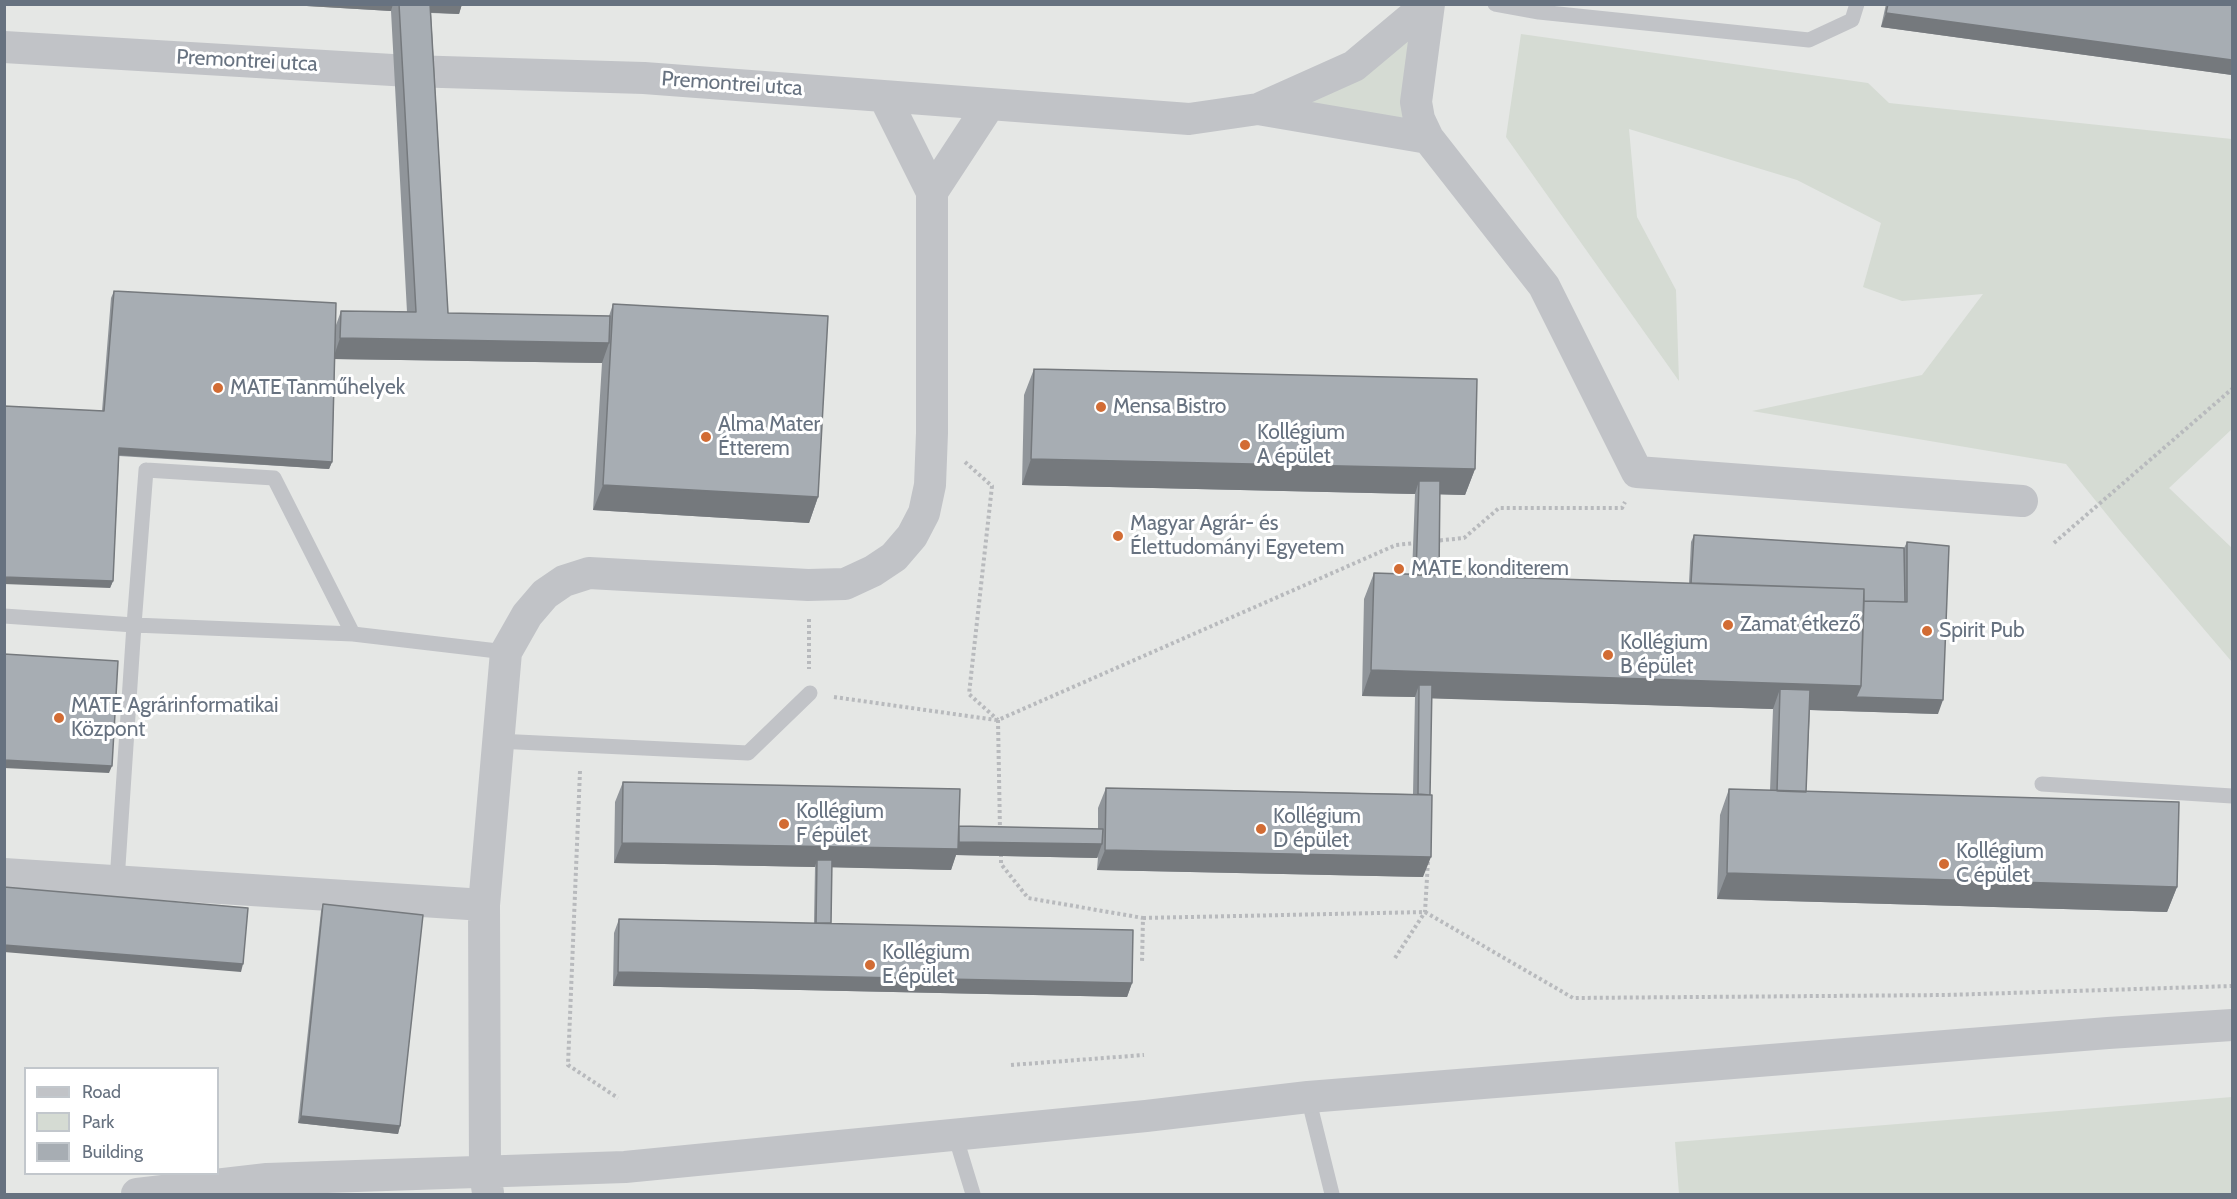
<!DOCTYPE html>
<meta charset="utf-8">
<style>
body{margin:0}
#map{position:relative;width:2237px;height:1199px;overflow:hidden;background:#f5f5f2;font-family:Cabin,sans-serif}
canvas{display:block}
.frame{position:absolute;inset:0;border:6px solid #677280;pointer-events:none}
.legend{position:absolute;left:24px;top:1067px;width:195px;height:108px;box-sizing:border-box;background:#fff;border:2px solid #c2c7cc;margin:0;padding:8px 10px;list-style:none;font-size:18px;color:#677280}
.legend li{display:flex;align-items:center;gap:12px;height:30px}
.legend b{width:30px;border:2px solid #c2c7cc}
</style>
<div id="map">
<canvas width="2237" height="1199"></canvas>
<div class="frame"></div>
<ul class="legend">
<li><b style="height:8px;background:#c1c3c7"></b>Road</li>
<li><b style="height:16px;background:#d5dbd3"></b>Park</li>
<li><b style="height:16px;background:#a7adb3"></b>Building</li>
</ul>
</div>
<script>
const g = document.querySelector('canvas').getContext('2d');
g.lineJoin = 'round';
function fill(path, color) { g.fillStyle = color; g.fill(path, 'evenodd'); }
const shape = rows => new Path2D(rows.map(r => 'M' + r).join(''));
function strokePath(path, color, width, dash) { g.strokeStyle = color; g.lineWidth = width; g.lineCap = dash ? 'butt' : 'round'; g.setLineDash(dash || []); g.stroke(path); }
function drawText(font, color, halo, rows, align = 'center') {
  g.font = font + ' Cabin,sans-serif'; g.lineWidth = 6; g.setLineDash([]); g.textBaseline = 'middle'; g.strokeStyle = halo; g.fillStyle = color; for (const [text, x, y, turn = 0] of rows) {
    g.save(); g.translate(x, y); g.rotate((+turn || 0) * Math.PI / 180); g.textAlign = isNaN(turn) ? turn : align; if (halo) g.strokeText(text, 0, 0); g.fillText(text, 0, 0); g.restore();
  }
}
fill(shape([
 [5,5,2232,5,2232,1194,5,1194],
 [26,1068,218,1068,218,1174,26,1174]
]), '#e5e7e5');
fill(shape([
 [1428,5,1419,119,1258,109],
 [1521,34,1868,83,1889,103,2232,139,2232,429,2169,488,2232,548,2232,662,2121,532,2066,464,1752,411,1922,375,1983,294,1902,301,1863,287,1881,223,1797,180,1629,129,1637,217,1676,290,1679,381,1506,137],
 [2232,1097,2232,1194,1679,1194,1675,1142]
]), '#d5dbd3');
strokePath(shape([
 [965,462,992,486,969,694,998,720],
 [1434,541,1464,538,1499,508,1622,508,1625,502],
 [2054,543,2232,389],
 [809,619,809,669],
 [834,697,996,720],
 [580,771,568,1065,618,1098],
 [1000,831,998,720,1396,545,1415,543],
 [1001,854,1001,864,1028,898,1143,918,1142,963],
 [1143,918,1425,912,1573,998,1946,995,2232,986],
 [1395,958,1425,912,1428,861],
 [1011,1065,1144,1055]
]), '#b8babd', 4, [3, 3]);
strokePath(shape([
 [1495,4,1539,12,1809,40,1852,20,1857,4],
 [146,470,274,478,353,634,134,625,146,470],
 [4,616,134,625,117,881],
 [353,634,506,652],
 [497,741,748,753,810,693],
 [2042,784,2232,796],
 [1308,1097,1332,1194],
 [955,1135,973,1194]
]), '#c1c3c7', 15);
strokePath(shape([
 [1429,4,1416,102,1419,119,1428,138,1544,286,1637,472,2022,501],
 [4,47,409,71,644,78,1189,119,1258,109,1354,66,1428,4],
 [884,96,932,192],
 [1258,109,1428,138],
 [4,874,484,905],
 [488,1193,485,1173,484,905,506,652,527,615,545,594,564,581,589,573,808,585,845,584,873,571,894,557,912,536,924,513,930,485,932,433,932,192,989,105],
 [137,1194,267,1179,625,1167,1146,1116,1308,1097,2108,1033,2232,1025]
]), '#c1c3c7', 32);
fill(shape([
 [273,4,462,4,459,14,431,13,448,313,609,316,613,304,818,497,809,523,593,510,602,363,335,359,332,462,329,469,119,456,113,581,110,588,102,411,111,298,114,291,336,325,341,311,407,312,391,11],
 [1886,4,2232,4,2232,75,1881,27],
 [1034,369,1475,469,1465,495,1440,494,1439,575,1689,583,1691,542,1694,535,1904,548,1907,542,1938,714,1810,710,1806,792,2177,887,2167,912,1717,899,1720,815,1729,789,1770,791,1773,709,1432,698,1423,877,1097,870,1098,857,1097,858,956,855,951,870,832,867,831,923,1132,983,1127,997,613,986,614,933,619,919,814,923,815,867,614,863,615,802,623,782,959,826,1098,829,1098,808,1106,788,1413,794,1415,697,1362,696,1364,599,1374,573,1412,574,1415,494,1022,485,1024,395],
 [323,904,400,1126,398,1134,298,1123,321,911]
]), '#90959a');
fill(shape([
 [273,4,393,4,391,11],
 [399,4,462,4,459,14,399,11],
 [1886,13,2232,60,2232,75,1881,27],
 [340,338,609,343,602,363,333,359],
 [119,448,332,462,329,469,116,455],
 [1031,459,1475,469,1465,495,1419,494,1419,481,1415,494,1022,485],
 [603,485,818,497,809,523,593,510],
 [4,577,113,581,110,588,4,584],
 [1371,670,1861,686,1943,700,1938,714,1779,709,1780,689,1773,709,1419,698,1419,685,1415,697,1362,696],
 [4,760,112,766,109,773,4,768],
 [956,841,1102,844,1097,858,956,855,951,870,817,867,817,860,815,867,614,863,622,843],
 [1105,850,1431,857,1423,877,1097,870],
 [1727,873,2177,887,2167,912,1717,899],
 [4,945,243,964,241,972,4,952],
 [618,972,1132,983,1127,997,613,986],
 [301,1116,400,1126,398,1134,298,1123]
]), '#75797d');
const building = shape([
 [399,4,430,4,448,313,610,316,609,343,340,338,341,311,416,312,399,4],
 [1888,4,2232,4,2232,60,1886,13,1888,4],
 [114,291,336,303,332,462,119,448,113,581,4,577,4,406,104,411,114,291],
 [613,304,828,316,818,497,603,485,613,304],
 [1034,369,1477,379,1475,469,1031,459,1034,369],
 [1419,481,1440,481,1439,575,1416,575,1419,481],
 [1694,535,1904,548,1905,602,1864,601,1864,589,1691,583,1694,535],
 [1907,542,1949,546,1943,700,1856,697,1861,686,1864,601,1907,602,1907,542],
 [1374,573,1864,589,1861,686,1371,670,1374,573],
 [4,654,118,661,112,766,4,760,4,654],
 [1419,685,1432,685,1430,795,1418,794,1419,685],
 [1780,689,1810,690,1806,792,1777,791,1780,689],
 [623,782,960,789,958,849,622,843,623,782],
 [1106,788,1432,795,1431,857,1105,850,1106,788],
 [1729,789,2179,802,2177,887,1727,873,1729,789],
 [959,826,1103,829,1102,844,959,842,959,826],
 [817,860,832,860,831,923,816,923,817,860],
 [4,887,248,908,243,964,4,945,4,887],
 [323,904,423,915,400,1126,301,1116,323,904],
 [619,919,1133,930,1132,983,618,972,619,919]
]);
fill(building, '#a7adb3');
strokePath(building, '#75797d', 1.5);
for (const [x, y, r, color] of [
 [218,388,6,"#d26c34"],
 [1101,407,6,"#d26c34"],
 [706,437,6,"#d26c34"],
 [1245,445,6,"#d26c34"],
 [1118,536,6,"#d26c34"],
 [1399,569,6,"#d26c34"],
 [1728,625,6,"#d26c34"],
 [1927,631,6,"#d26c34"],
 [1608,655,6,"#d26c34"],
 [59,718,6,"#d26c34"],
 [784,824,6,"#d26c34"],
 [1261,829,6,"#d26c34"],
 [1944,864,6,"#d26c34"],
 [870,965,6,"#d26c34"]
]) { const dot = new Path2D(); dot.arc(x, y, r, 0, 2 * Math.PI); g.fillStyle = color; g.fill(dot); strokePath(dot, '#fff', 2); }
drawText('21px', '#677280', '#fff', [
 ["Premontrei utca",247,61,3],
 ["Premontrei utca",732,84,4]
]);
drawText('21px', '#677280', '#fff', [
 ["MATE Tanműhelyek",230,388],
 ["Mensa Bistro",1113,407],
 ["Alma Mater",718,425],
 ["Étterem",718,449],
 ["Kollégium",1257,433],
 ["A épület",1257,457],
 ["Magyar Agrár- és",1130,524],
 ["Élettudományi Egyetem",1130,548],
 ["MATE konditerem",1411,569],
 ["Zamat étkező",1740,625],
 ["Spirit Pub",1939,631],
 ["Kollégium",1620,643],
 ["B épület",1620,667],
 ["MATE Agrárinformatikai",71,706],
 ["Központ",71,730],
 ["Kollégium",796,812],
 ["F épület",796,836],
 ["Kollégium",1273,817],
 ["D épület",1273,841],
 ["Kollégium",1956,852],
 ["C épület",1956,876],
 ["Kollégium",882,953],
 ["E épület",882,977]
], 'left');
</script>
